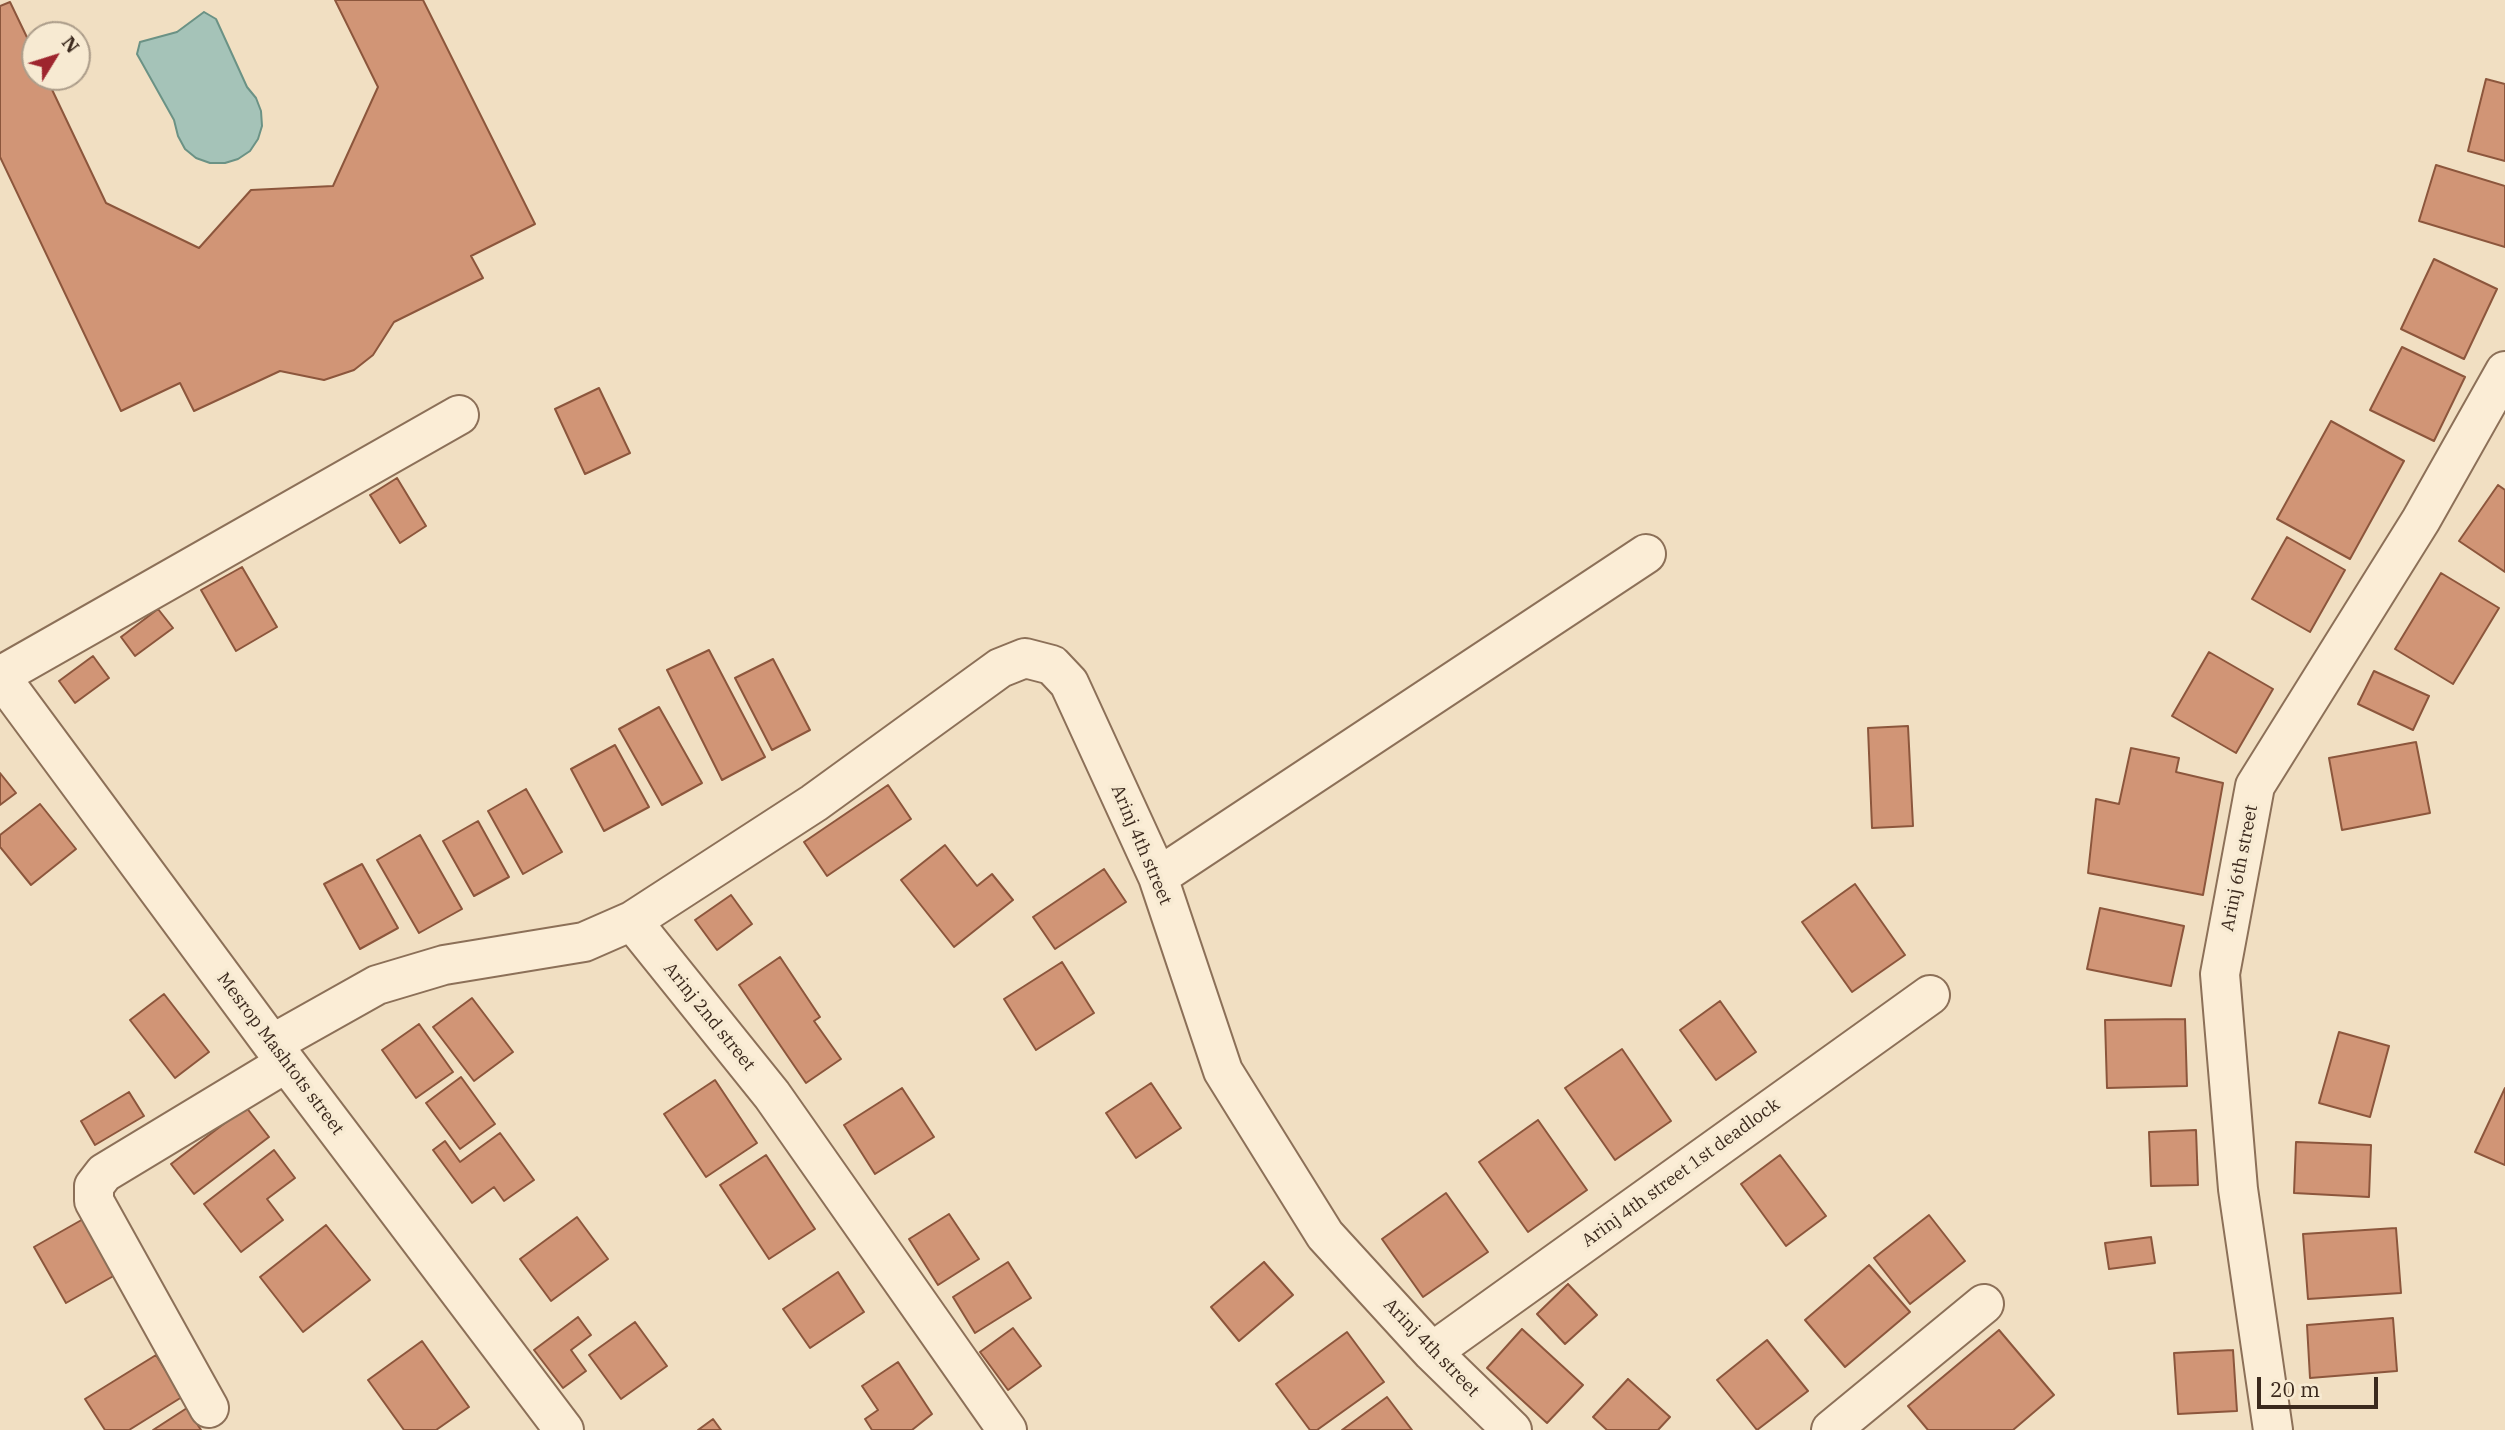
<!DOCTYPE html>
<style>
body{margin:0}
#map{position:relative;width:2505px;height:1430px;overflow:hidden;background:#f1dfc2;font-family:"IBM Plex Serif",serif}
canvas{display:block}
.north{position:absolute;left:21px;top:21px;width:70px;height:70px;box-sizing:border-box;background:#f7ead2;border:2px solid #ac9d8a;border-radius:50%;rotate:52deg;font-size:19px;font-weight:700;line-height:28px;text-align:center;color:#3b291d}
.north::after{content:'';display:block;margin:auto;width:24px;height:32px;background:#9e252e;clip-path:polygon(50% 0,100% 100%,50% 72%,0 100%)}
.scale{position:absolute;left:2257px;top:1377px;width:121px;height:32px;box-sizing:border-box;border:4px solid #3b291d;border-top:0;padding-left:9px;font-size:21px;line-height:24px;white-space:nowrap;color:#3b291d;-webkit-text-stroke:5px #f7ead2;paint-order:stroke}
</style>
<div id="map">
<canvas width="2505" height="1430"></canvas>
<div class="north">N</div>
<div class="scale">20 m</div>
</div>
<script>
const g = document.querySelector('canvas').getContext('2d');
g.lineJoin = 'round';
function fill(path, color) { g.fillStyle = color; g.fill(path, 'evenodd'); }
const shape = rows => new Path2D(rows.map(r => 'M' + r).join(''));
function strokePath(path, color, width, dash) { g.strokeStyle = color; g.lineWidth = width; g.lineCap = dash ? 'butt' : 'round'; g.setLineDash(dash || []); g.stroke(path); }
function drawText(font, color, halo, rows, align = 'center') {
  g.font = font + ' "IBM Plex Serif",serif'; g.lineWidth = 7; g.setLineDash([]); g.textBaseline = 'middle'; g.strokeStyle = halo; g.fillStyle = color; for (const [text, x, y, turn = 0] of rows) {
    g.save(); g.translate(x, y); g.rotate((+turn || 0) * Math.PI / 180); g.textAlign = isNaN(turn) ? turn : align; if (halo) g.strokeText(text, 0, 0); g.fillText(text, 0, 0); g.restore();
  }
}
const water = shape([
 [204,12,216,19,247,87,256,98,261,111,262,126,258,139,250,151,238,159,225,163,210,163,196,158,185,149,178,136,174,120,137,54,140,42,177,32,204,12]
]);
fill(water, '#a5c3b8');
strokePath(water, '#6b9285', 2);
const building = shape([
 [335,0,423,0,535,224,471,256,483,278,394,322,373,355,354,370,324,380,280,371,194,411,180,383,121,411,0,157,0,6,10,2,35,54,35,77,46,77,106,203,199,248,251,190,333,186,378,87,335,0],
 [2486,79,2505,84,2505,161,2468,151,2486,79],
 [2436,165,2505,186,2505,247,2419,221,2436,165],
 [2434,259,2497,289,2464,359,2401,329,2434,259],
 [2402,347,2465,377,2434,441,2370,410,2402,347],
 [599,388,630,453,585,474,555,409,599,388],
 [2331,421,2404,461,2350,559,2277,519,2331,421],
 [397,478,426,526,400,543,370,495,397,478],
 [2498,485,2505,490,2505,572,2459,541,2498,485],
 [2287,537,2345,570,2310,632,2252,599,2287,537],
 [242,567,277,627,236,651,201,590,242,567],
 [2441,573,2499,608,2453,684,2395,649,2441,573],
 [158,609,173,628,135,656,121,637,158,609],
 [709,650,765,757,722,780,667,670,709,650],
 [2209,652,2273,689,2236,753,2172,716,2209,652],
 [93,656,109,678,75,703,59,681,93,656],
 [773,659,810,730,772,750,735,678,773,659],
 [2374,671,2429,696,2413,730,2358,704,2374,671],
 [659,707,702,783,662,805,619,729,659,707],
 [1908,726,1913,826,1872,828,1868,728,1908,726],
 [2416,742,2430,813,2342,830,2329,758,2416,742],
 [615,745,649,807,604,831,571,769,615,745],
 [2131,748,2179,758,2176,772,2223,783,2203,895,2088,873,2096,799,2119,804,2131,748],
 [0,773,16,793,0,805,0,773],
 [888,785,911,819,827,876,804,842,888,785],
 [526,789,562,852,523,874,488,811,526,789],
 [40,804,76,849,31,885,0,847,0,835,40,804],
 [478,821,509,877,474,896,443,841,478,821],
 [420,835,462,909,419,933,377,860,420,835],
 [945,845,977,886,992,874,1013,900,954,947,901,880,945,845],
 [362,864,398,928,360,949,324,884,362,864],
 [1104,869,1126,902,1055,949,1033,917,1104,869],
 [1855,884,1905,955,1852,992,1802,922,1855,884],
 [731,895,752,924,717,950,695,920,731,895],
 [2100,908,2184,926,2171,986,2087,969,2100,908],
 [780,957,820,1017,814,1021,841,1059,806,1083,739,985,780,957],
 [1062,962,1094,1013,1036,1050,1004,999,1062,962],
 [164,994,209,1052,175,1078,130,1020,164,994],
 [472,998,513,1052,474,1081,433,1027,472,998],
 [1720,1001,1756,1052,1716,1080,1680,1030,1720,1001],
 [2185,1019,2187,1086,2107,1088,2105,1020,2185,1019],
 [419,1024,453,1072,416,1098,382,1050,419,1024],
 [2339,1032,2389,1046,2370,1117,2319,1103,2339,1032],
 [1622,1049,1671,1121,1615,1160,1565,1088,1622,1049],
 [461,1077,495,1124,460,1149,426,1103,461,1077],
 [715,1080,757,1143,706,1177,664,1114,715,1080],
 [1151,1083,1181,1128,1136,1158,1106,1113,1151,1083],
 [902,1088,934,1137,875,1174,844,1125,902,1088],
 [2505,1088,2505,1165,2475,1152,2505,1088],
 [129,1092,144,1116,95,1145,81,1121,129,1092],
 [246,1107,269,1137,194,1194,171,1164,246,1107],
 [1538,1120,1587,1190,1528,1232,1479,1162,1538,1120],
 [2196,1130,2198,1185,2151,1186,2149,1132,2196,1130],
 [500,1133,534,1180,504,1201,494,1187,472,1203,433,1150,445,1141,460,1162,500,1133],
 [2296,1142,2371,1145,2369,1197,2294,1193,2296,1142],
 [274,1150,295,1178,267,1199,283,1220,241,1252,204,1204,274,1150],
 [766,1155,815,1229,769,1259,720,1185,766,1155],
 [1780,1155,1826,1216,1786,1246,1741,1184,1780,1155],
 [1446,1193,1488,1252,1423,1297,1382,1239,1446,1193],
 [949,1214,979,1259,938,1285,909,1239,949,1214],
 [1929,1215,1965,1261,1910,1304,1874,1258,1929,1215],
 [577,1217,608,1259,551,1301,520,1259,577,1217],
 [85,1218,117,1274,66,1303,34,1247,85,1218],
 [326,1225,370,1280,303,1332,260,1277,326,1225],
 [2396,1228,2401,1293,2308,1299,2303,1234,2396,1228],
 [2151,1237,2155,1263,2109,1269,2105,1243,2151,1237],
 [1008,1262,1031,1298,975,1333,953,1297,1008,1262],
 [1264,1262,1293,1295,1239,1341,1211,1307,1264,1262],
 [1869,1265,1910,1312,1845,1367,1805,1320,1869,1265],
 [838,1272,864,1312,810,1348,783,1309,838,1272],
 [1568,1284,1597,1315,1565,1344,1537,1314,1568,1284],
 [578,1317,591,1335,571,1350,586,1371,563,1388,534,1350,578,1317],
 [2393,1318,2397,1371,2310,1378,2307,1325,2393,1318],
 [635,1322,667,1366,621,1399,589,1355,635,1322],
 [1013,1328,1041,1366,1008,1390,980,1352,1013,1328],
 [1522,1329,1583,1385,1547,1423,1487,1368,1522,1329],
 [1999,1330,2054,1395,2013,1430,1928,1430,1908,1406,1999,1330],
 [1347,1332,1384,1382,1317,1430,1310,1430,1276,1384,1347,1332],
 [1767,1340,1808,1391,1757,1430,1717,1380,1767,1340],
 [422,1341,469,1407,436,1430,404,1430,368,1380,422,1341],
 [2233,1350,2237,1411,2178,1414,2174,1353,2233,1350],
 [156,1355,182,1397,129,1430,105,1430,85,1399,156,1355],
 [898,1362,932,1414,912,1430,872,1430,865,1419,878,1410,862,1386,898,1362],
 [1628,1379,1670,1417,1658,1430,1607,1430,1593,1417,1628,1379],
 [1387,1397,1412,1430,1342,1430,1387,1397],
 [187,1408,201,1430,153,1430,187,1408],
 [713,1419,721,1430,698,1430,713,1419]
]);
fill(building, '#d19576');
strokePath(building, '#8c563c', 2);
const minor = shape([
 [0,676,272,1044,564,1430],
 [0,676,459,415],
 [1158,877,1646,554],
 [632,921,814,803,1000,668,1025,658,1052,665,1069,683,1158,877,1223,1071,1325,1235,1432,1352,1512,1430],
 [272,1044,377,985,444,965,584,942,632,921,772,1095,1007,1430],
 [1432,1352,1930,995],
 [209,1408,94,1201,94,1186,104,1173,286,1063],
 [1831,1430,1984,1304],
 [2273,1430,2238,1189,2220,974,2255,786,2421,520,2505,371]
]);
strokePath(minor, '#8c7058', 42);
strokePath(minor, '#fbedd6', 38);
drawText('18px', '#3b291d', '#f7ead2', [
 ["Arinj 4th street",1141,845,67],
 ["Arinj 6th street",2240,868,-79],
 ["Arinj 2nd street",709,1017,51],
 ["Mesrop Mashtots street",280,1054,53],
 ["Arinj 4th street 1st deadlock",1681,1173,-36],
 ["Arinj 4th street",1431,1348,46]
]);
</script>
